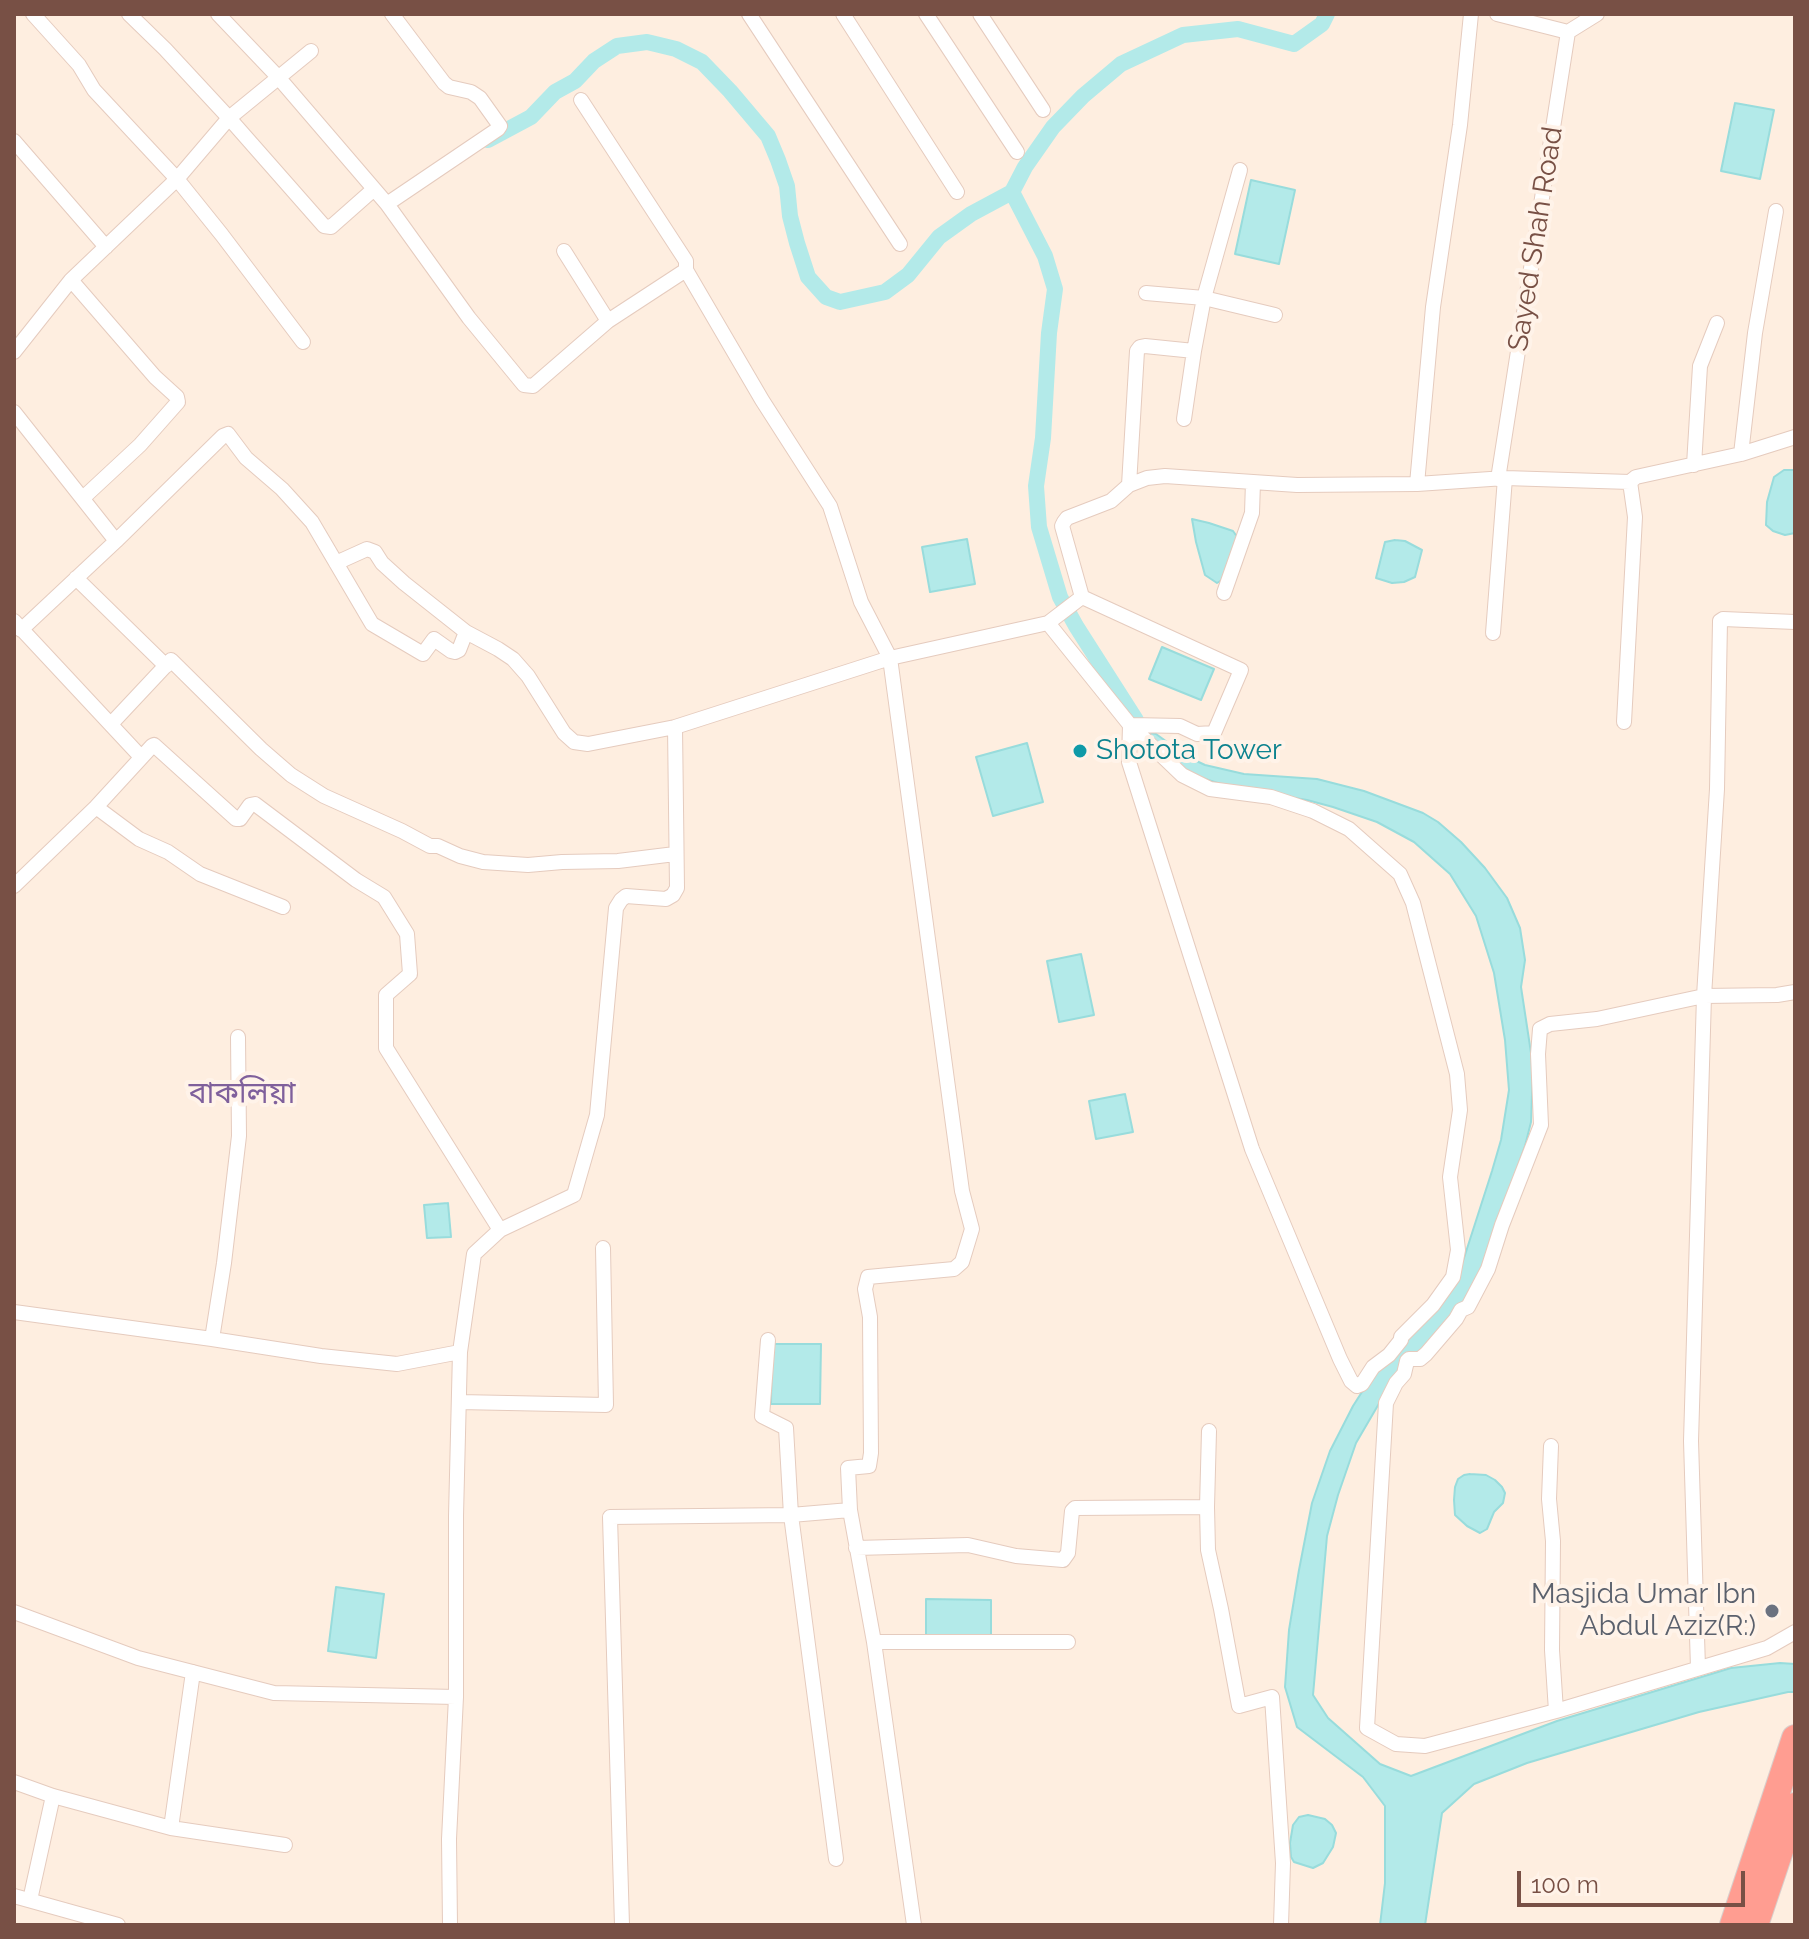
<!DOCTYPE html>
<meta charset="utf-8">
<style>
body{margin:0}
#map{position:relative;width:1809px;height:1939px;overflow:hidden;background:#feeee0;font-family:Raleway,sans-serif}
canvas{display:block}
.frame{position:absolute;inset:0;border:16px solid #785045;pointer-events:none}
.scale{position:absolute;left:1517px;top:1871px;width:228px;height:36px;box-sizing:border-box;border:4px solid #785045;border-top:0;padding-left:10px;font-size:24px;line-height:28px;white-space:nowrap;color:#785045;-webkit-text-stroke:6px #fff3e9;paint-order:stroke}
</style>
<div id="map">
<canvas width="1809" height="1939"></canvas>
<div class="frame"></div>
<div class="scale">100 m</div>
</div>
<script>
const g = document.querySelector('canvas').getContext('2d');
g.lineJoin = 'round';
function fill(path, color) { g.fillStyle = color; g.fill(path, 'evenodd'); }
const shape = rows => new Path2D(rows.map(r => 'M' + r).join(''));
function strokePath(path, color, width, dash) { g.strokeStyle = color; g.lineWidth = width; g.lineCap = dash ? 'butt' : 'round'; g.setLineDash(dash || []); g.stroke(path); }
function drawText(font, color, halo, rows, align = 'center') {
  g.font = font + ' Raleway,"Noto Sans Bengali",sans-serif'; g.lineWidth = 8; g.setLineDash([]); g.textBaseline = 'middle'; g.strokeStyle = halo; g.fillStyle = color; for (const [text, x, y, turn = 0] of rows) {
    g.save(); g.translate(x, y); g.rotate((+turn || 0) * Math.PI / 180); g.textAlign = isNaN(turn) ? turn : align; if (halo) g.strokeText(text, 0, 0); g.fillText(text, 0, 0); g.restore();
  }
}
const water = shape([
 [1735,103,1774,110,1760,179,1721,171,1735,103],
 [1251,180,1295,190,1279,264,1235,254,1251,180],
 [1784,470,1795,470,1795,533,1785,535,1773,531,1766,525,1767,502,1774,477,1784,470],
 [1192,519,1209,523,1233,531,1238,538,1222,580,1217,583,1205,575,1196,542,1192,519],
 [967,539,975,584,930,592,922,547,967,539],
 [1395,540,1405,541,1422,550,1415,577,1404,582,1392,583,1376,578,1385,542,1395,540],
 [1162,647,1214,669,1201,700,1149,679,1162,647],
 [1150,733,1156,734,1188,757,1205,765,1244,774,1317,779,1364,791,1423,813,1438,822,1461,842,1485,868,1507,898,1520,928,1525,960,1521,987,1533,1066,1531,1122,1525,1146,1474,1290,1384,1395,1356,1443,1338,1495,1327,1536,1313,1695,1328,1718,1380,1764,1411,1776,1557,1721,1731,1668,1780,1663,1795,1664,1795,1692,1788,1692,1699,1712,1527,1763,1474,1784,1442,1813,1425,1925,1380,1925,1385,1883,1385,1806,1363,1777,1297,1727,1285,1687,1289,1630,1299,1570,1312,1503,1330,1451,1353,1406,1376,1370,1451,1288,1464,1258,1492,1171,1501,1140,1509,1090,1505,1040,1494,973,1476,916,1450,874,1414,842,1377,822,1333,807,1307,800,1233,788,1193,775,1180,768,1150,737,1150,733],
 [1027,743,1043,802,993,816,976,757,1027,743],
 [1081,954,1094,1015,1059,1022,1047,961,1081,954],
 [1125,1094,1133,1132,1096,1139,1089,1101,1125,1094],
 [448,1203,451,1237,427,1238,424,1205,448,1203],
 [772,1344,821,1344,820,1404,771,1404,772,1344],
 [1470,1474,1486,1475,1495,1480,1502,1487,1505,1493,1503,1503,1494,1512,1487,1529,1480,1533,1467,1526,1455,1515,1454,1500,1455,1487,1458,1479,1464,1475,1470,1474],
 [336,1587,384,1594,376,1658,328,1651,336,1587],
 [926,1599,991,1600,991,1639,926,1639,926,1599],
 [1308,1815,1325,1819,1332,1825,1336,1833,1333,1847,1323,1863,1313,1868,1294,1862,1291,1857,1290,1843,1293,1825,1299,1817,1308,1815]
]);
fill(water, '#b3eae9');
strokePath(water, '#98dcdc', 2);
strokePath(shape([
 [488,140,531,117,555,92,575,81,594,61,617,46,647,42,676,49,702,62,730,91,768,136,778,160,787,186,790,216,797,243,808,277,826,297,840,302,885,292,908,275,939,237,971,214,1012,192],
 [1012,192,1045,256,1055,289,1049,333,1043,438,1036,486,1039,527,1060,597,1076,626,1136,720],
 [1012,192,1025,167,1053,127,1083,96,1121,64,1183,35,1238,29,1294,44,1322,24,1327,14]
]), '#b3eae9', 16);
const street = shape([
 [33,14,79,65,94,90,177,179,222,235,303,342],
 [129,14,165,49,229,118,324,226,331,227,374,189],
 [218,14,278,77,387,204,469,318,524,385,533,386,608,321,686,270,762,400,830,506,861,602,890,658,962,1191,972,1229,962,1262,954,1269,868,1277,865,1289,870,1317,871,1453,869,1466,848,1468,850,1510,874,1642,914,1925],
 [749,14,900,244],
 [843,14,957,192],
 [926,14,1017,152],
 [980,14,1043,110],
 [1497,14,1568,32],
 [581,100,686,261,686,270],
 [14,141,106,247],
 [387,204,498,129,500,126,480,98,471,92,449,87,444,83,392,14],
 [564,251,608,321],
 [71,280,155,377,177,397,178,402,140,445,83,498],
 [1146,293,1204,298,1275,315],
 [14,352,71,280,177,179,229,118,311,51],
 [14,412,116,541,21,630],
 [1184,419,1194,351,1204,298,1240,170],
 [1741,454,1755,333,1776,211],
 [1694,465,1700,366,1717,323],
 [1498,479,1568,32,1597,14],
 [1417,484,1433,307,1460,125,1471,14],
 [1129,485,1137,351,1140,347,1145,346,1194,351],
 [116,541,223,436,228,434,246,458,282,489,312,522,372,624,423,654,434,639,451,651,455,652,459,650,466,632],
 [336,563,367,549,375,552,382,563,404,583,466,632,498,649,513,659,528,676,564,733,574,742,588,744,675,727],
 [76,578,166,666],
 [1224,593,1252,513,1253,482],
 [1082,597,1062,526,1064,522,1067,518,1111,501,1129,485,1147,478,1165,476,1297,485,1417,484,1505,478,1630,482,1636,477,1741,454,1795,437],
 [14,621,141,757],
 [1048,623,1130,725,1182,775,1210,789,1271,797,1313,811,1349,829,1400,874,1413,903,1457,1074,1460,1110,1450,1177,1458,1250,1453,1277,1433,1305,1401,1337,1401,1340,1389,1355,1373,1367,1362,1384,1357,1386,1351,1381,1340,1359,1252,1149,1129,762,1130,725,1132,725,1180,726,1197,734,1214,733,1241,670,1082,597],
 [1493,633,1505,478],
 [1624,722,1635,517,1630,482],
 [111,724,171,660,261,749,291,775,324,796,402,831,430,846,438,846,460,856,483,862,528,865,562,862,618,861,675,854],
 [96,807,139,839,168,852,200,874,283,907],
 [14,886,96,807,152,746,154,745,236,819,240,819,250,805,255,804,356,880,384,897,407,934,410,974,386,995,386,1048,500,1230,474,1254,460,1352,397,1364,321,1356,212,1339,224,1263,239,1136,238,1037],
 [1795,992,1777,995,1704,996,1597,1019,1550,1024,1540,1029,1538,1054,1541,1125,1502,1225,1488,1269,1468,1307,1461,1310,1456,1319,1426,1354,1420,1359,1409,1359,1407,1361,1404,1374,1396,1383,1386,1403,1367,1728,1396,1744,1425,1746,1556,1711,1767,1648,1795,1632],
 [500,1230,574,1195,597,1115,616,908,621,900,626,896,666,899,673,895,677,888,675,727,890,658,1048,623,1082,597],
 [14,1312,212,1339],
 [768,1340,762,1416,786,1428,791,1515,836,1859],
 [459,1402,606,1405,603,1248],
 [1551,1446,1549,1499,1553,1541,1552,1650,1556,1711],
 [1207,1507,1209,1431],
 [856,1548,968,1545,1016,1556,1063,1560,1068,1553,1072,1511,1075,1508,1207,1507,1208,1550,1221,1609,1239,1706,1272,1697,1283,1863,1281,1925],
 [14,1612,138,1658,274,1693,456,1697],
 [874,1642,1068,1642],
 [1698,1668,1691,1441,1704,996,1717,789,1720,621,1723,619,1795,622],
 [14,1782,53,1796,171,1828,285,1845],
 [171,1828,193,1672],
 [14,1896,118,1925],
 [30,1900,53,1796],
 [450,1925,449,1839,456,1697,456,1516,460,1352],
 [622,1925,610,1517,791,1515,850,1510]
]);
const highway = shape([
 [1733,1925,1795,1738],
 [1755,1925,1795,1806]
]);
strokePath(street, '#e5cbbe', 16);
strokePath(highway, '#d9cecb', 28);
strokePath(street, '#fff', 14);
strokePath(highway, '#ff9d91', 26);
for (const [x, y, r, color] of [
 [1080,751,8,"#0f9aa8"],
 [1772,1611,8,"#6b7280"]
]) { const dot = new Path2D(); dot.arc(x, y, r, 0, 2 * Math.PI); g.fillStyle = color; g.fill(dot); strokePath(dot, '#fff3e9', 3); }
drawText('28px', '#785045', '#fff3e9', [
 ["Sayed Shah Road",1536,239,-81]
]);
drawText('28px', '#0d838f', '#fff3e9', [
 ["Shotota Tower",1096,751]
], 'left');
drawText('28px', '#5b616d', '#fff3e9', [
 ["Masjida Umar Ibn",1756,1595],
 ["Abdul Aziz(R:)",1756,1627]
], 'right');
drawText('30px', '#7f609c', '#fff3e9', [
 ["বাকলিয়া",242,1094]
]);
</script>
